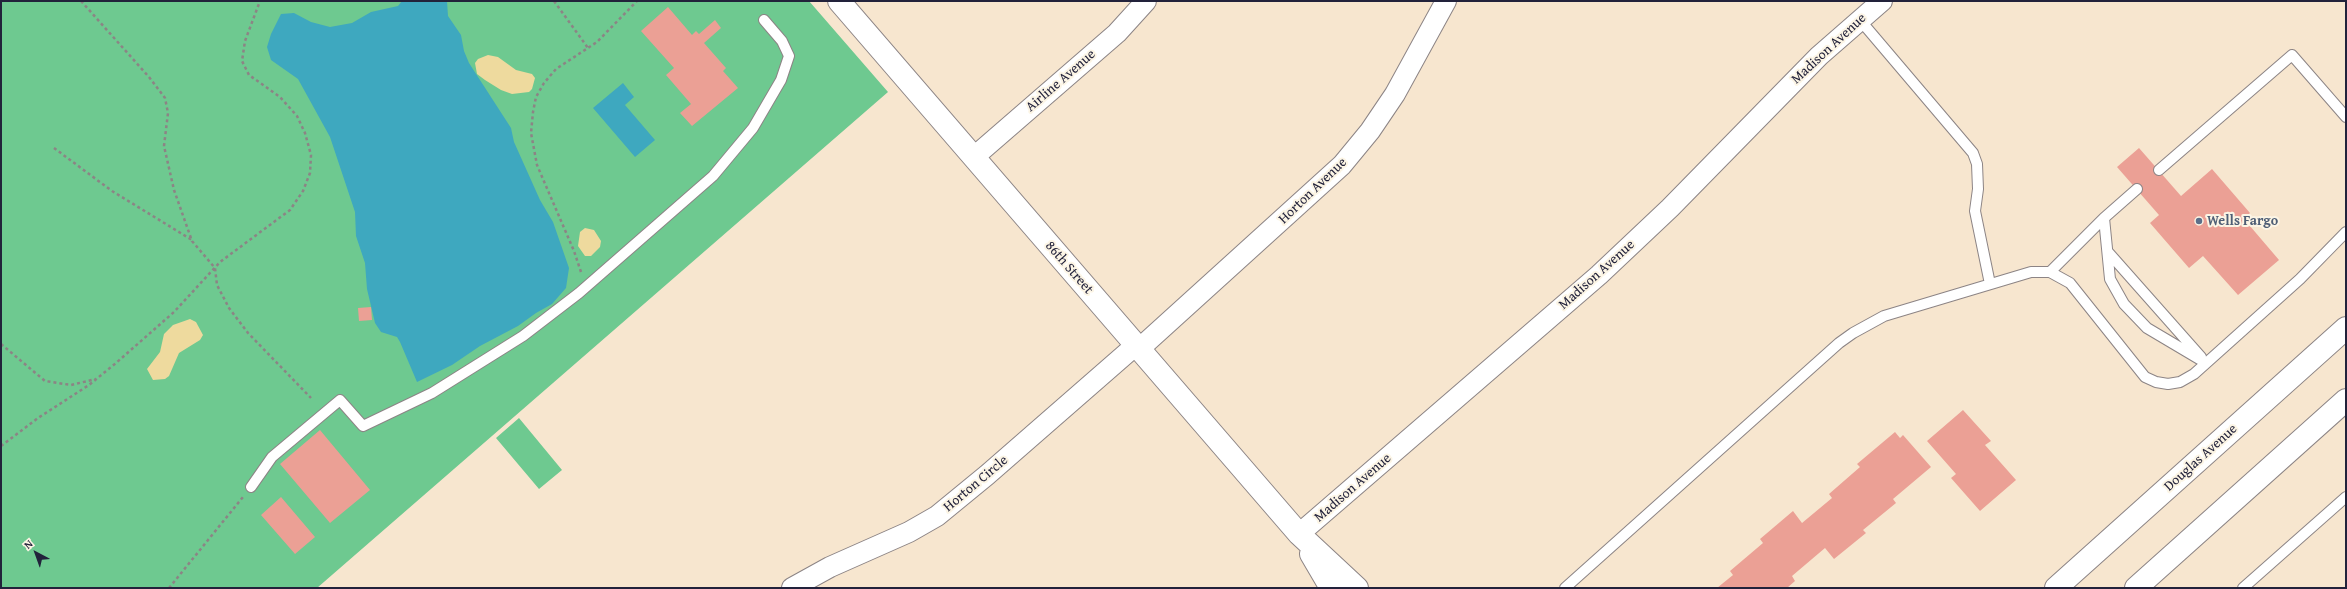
<!DOCTYPE html>
<style>
body{margin:0}
#map{position:relative;width:2347px;height:589px;overflow:hidden;background:#f7e6cf;font-family:"Gentium Book Plus",serif}
canvas{display:block}
.frame{position:absolute;inset:0;border:2px solid #22223b;pointer-events:none}
.north{position:absolute;left:16px;top:533px;width:40px;height:40px;-webkit-text-stroke:3px #fcf5e5;paint-order:stroke;rotate:319deg;font-size:11px;font-weight:700;line-height:16px;text-align:center;color:#22223b}
.north::after{content:'';display:block;margin:auto;width:14px;height:18px;background:#22223b;clip-path:polygon(50% 0,100% 100%,50% 72%,0 100%)}
</style>
<div id="map">
<canvas width="2347" height="589"></canvas>
<div class="frame"></div>
<div class="north">N</div>
</div>
<script>
const g = document.querySelector('canvas').getContext('2d');
g.lineJoin = 'round';
function fill(path, color) { g.fillStyle = color; g.fill(path, 'evenodd'); }
const shape = rows => new Path2D(rows.map(r => 'M' + r).join(''));
function strokePath(path, color, width, dash) { g.strokeStyle = color; g.lineWidth = width; g.lineCap = dash ? 'butt' : 'round'; g.setLineDash(dash || []); g.stroke(path); }
function drawText(font, color, halo, rows, align = 'center') {
  g.font = font + ' "Gentium Book Plus",serif'; g.lineWidth = 4; g.setLineDash([]); g.textBaseline = 'middle'; g.strokeStyle = halo; g.fillStyle = color; for (const [text, x, y, turn = 0] of rows) {
    g.save(); g.translate(x, y); g.rotate((+turn || 0) * Math.PI / 180); g.textAlign = isNaN(turn) ? turn : align; if (halo) g.strokeText(text, 0, 0); g.fillText(text, 0, 0); g.restore();
  }
}
fill(shape([
 [1,1,809,1,888,92,317,588,1,588],
 [519,418,562,470,539,489,496,438]
]), '#6ec990');
fill(shape([
 [488,55,498,57,516,70,532,74,535,78,532,89,529,92,512,94,501,90,485,80,477,74,475,63,478,59],
 [585,228,594,230,601,241,600,247,591,256,585,256,578,246,580,232],
 [190,319,196,322,203,335,200,340,179,353,169,376,165,379,153,380,147,369,160,352,164,334,173,325]
]), '#eeda9e');
fill(shape([
 [402,1,447,1,448,16,461,35,464,51,469,63,511,128,514,142,540,200,553,222,569,268,566,288,552,304,536,313,518,326,480,346,452,365,417,382,400,342,397,337,381,332,375,323,367,289,365,263,356,236,355,212,330,137,298,79,271,60,267,47,271,34,281,14,294,13,311,22,330,27,352,23,371,12,398,6],
 [623,83,634,97,625,105,655,140,635,157,593,108]
]), '#3ea8bf');
fill(shape([
 [668,7,692,35,696,31,699,34,715,20,721,28,704,43,726,68,723,71,738,88,692,126,680,113,691,104,666,75,674,68,641,31],
 [2139,148,2181,196,2212,169,2250,213,2244,219,2279,260,2238,295,2203,256,2189,268,2150,223,2159,215,2117,167],
 [371,307,372,320,359,321,358,308],
 [1963,410,1991,441,1985,445,2016,480,1980,511,1951,478,1956,474,1927,441],
 [320,430,370,490,330,523,280,464],
 [1895,432,1900,438,1903,435,1931,467,1893,499,1896,503,1863,530,1866,533,1834,559,1825,548,1792,576,1795,581,1787,588,1717,588,1733,575,1730,571,1763,543,1760,539,1793,511,1802,523,1832,498,1829,494,1860,467,1857,464],
 [281,497,315,537,295,554,261,515]
]), '#eba095');
const lane = shape([
 [1860,20,1973,153,1977,164,1978,189,1975,211,1990,284],
 [2159,170,2292,55,2346,117],
 [2104,218,2110,279,2124,304,2147,328,2206,363],
 [2108,252,2201,357],
 [2050,272,2104,218,2137,189],
 [251,487,272,457,340,400,363,426,432,393,523,336,579,293,713,176,753,128,781,80,789,56,782,41,764,20],
 [1565,588,1839,343,1853,333,1884,316,2031,272,2050,272,2070,283,2145,377,2156,382,2168,384,2180,382,2194,374,2300,279,2346,232],
 [2243,588,2346,497]
]);
const street = shape([
 [974,157,1117,33,1146,1],
 [1139,349,1342,165,1370,131,1395,94,1446,1],
 [1299,534,1599,275,1670,208,1819,56,1882,1],
 [792,588,830,567,909,532,937,516,987,475,1136,345]
]);
const primary = shape([
 [839,1,1299,534,1357,588],
 [1311,554,1331,588],
 [2056,588,2346,328],
 [2136,588,2346,400]
]);
strokePath(lane, '#8c8485', 12);
strokePath(street, '#8c8485', 22);
strokePath(primary, '#8c8485', 24);
strokePath(shape([
 [81,1,149,77,165,98,168,113,164,146,174,190,192,241,215,268,217,285,229,308,248,333,311,398],
 [554,1,588,48],
 [54,148,112,191,192,240],
 [581,272,574,251,537,165,531,133,533,112,536,97,544,83,556,69,597,42,637,1],
 [1,344,45,381,71,385,96,379],
 [1,446,38,418,89,385,116,363,174,312,220,262,290,210,303,191,310,173,311,155,305,133,297,116,280,97,249,75,242,61,245,41,260,1],
 [169,588,243,497]
]), '#8c8485', 2.5, [3, 3]);
strokePath(lane, '#fff', 10);
strokePath(street, '#fff', 20);
strokePath(primary, '#fff', 22);
for (const [x, y, r, color] of [
 [2199,221,4,"#5c6f8a"]
]) { const dot = new Path2D(); dot.arc(x, y, r, 0, 2 * Math.PI); g.fillStyle = color; g.fill(dot); strokePath(dot, '#fcf5e5', 1.5); }
drawText('14px', '#22223b', '#fcf5e5', [
 ["Madison Avenue",1829,49,-43],
 ["Airline Avenue",1061,81,-41],
 ["Horton Avenue",1313,191,-44],
 ["86th Street",1069,268,49],
 ["Madison Avenue",1597,275,-42],
 ["Douglas Avenue",2201,458,-42],
 ["Horton Circle",976,484,-40],
 ["Madison Avenue",1353,488,-41]
]);
drawText('bold 14px', '#4e5e75', '#fcf5e5', [
 ["Wells Fargo",2207,221]
], 'left');
</script>
